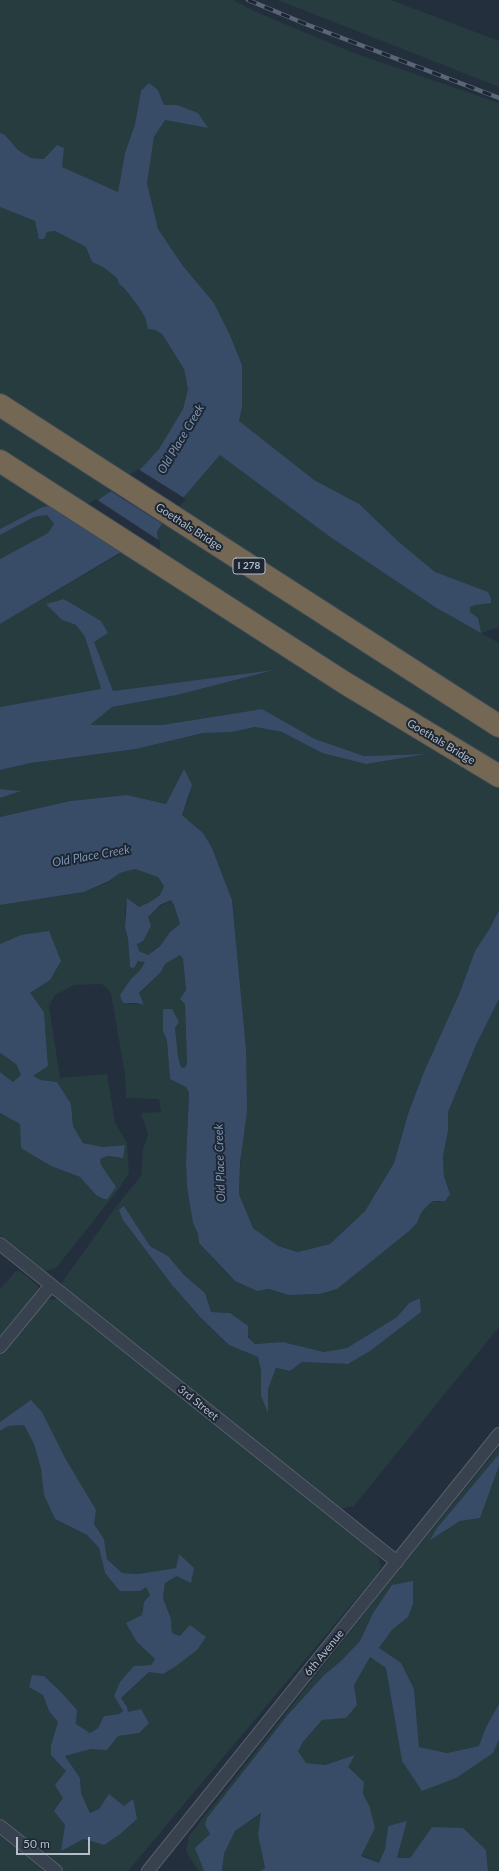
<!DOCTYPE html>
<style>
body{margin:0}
#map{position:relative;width:499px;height:1871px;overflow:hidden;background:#242f3e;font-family:Lato,sans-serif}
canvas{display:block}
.scale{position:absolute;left:16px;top:1837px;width:74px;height:18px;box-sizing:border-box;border:2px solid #b4bcc9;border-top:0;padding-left:5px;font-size:12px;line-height:14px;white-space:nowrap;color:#b4bcc9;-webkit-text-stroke:3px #1d2633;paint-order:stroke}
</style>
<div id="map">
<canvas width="499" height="1871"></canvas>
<div class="scale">50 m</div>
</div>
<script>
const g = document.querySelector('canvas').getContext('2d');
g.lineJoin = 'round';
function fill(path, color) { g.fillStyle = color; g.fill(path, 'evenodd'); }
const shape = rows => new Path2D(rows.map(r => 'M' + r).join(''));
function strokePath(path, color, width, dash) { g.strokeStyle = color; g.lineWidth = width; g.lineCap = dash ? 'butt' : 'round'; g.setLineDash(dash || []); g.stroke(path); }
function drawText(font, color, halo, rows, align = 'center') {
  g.font = font + ' Lato,sans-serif'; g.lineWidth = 4; g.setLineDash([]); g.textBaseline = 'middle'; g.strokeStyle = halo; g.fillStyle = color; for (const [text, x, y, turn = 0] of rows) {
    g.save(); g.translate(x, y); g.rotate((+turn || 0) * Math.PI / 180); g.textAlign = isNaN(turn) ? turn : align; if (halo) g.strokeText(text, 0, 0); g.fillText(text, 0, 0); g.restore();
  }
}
fill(shape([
 [0,0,233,0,256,12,354,53,499,103,499,627,481,633,499,643,499,910,490,928,475,951,460,992,423,1074,408,1114,394,1163,365,1211,330,1244,298,1252,278,1246,253,1228,239,1194,246,1049,232,900,212,848,203,833,182,815,190,795,184,769,166,804,127,795,70,801,0,817,0,798,20,791,0,789,0,770,31,763,136,749,203,733,232,732,255,727,282,732,322,753,366,764,422,754,364,756,315,739,262,709,162,725,89,725,112,707,177,695,270,671,113,691,93,642,107,633,101,621,64,599,47,604,62,620,76,625,85,637,101,690,0,707,0,624,157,532,165,519,220,455,239,421,242,407,242,365,230,335,214,303,183,266,158,229,147,183,154,137,165,120,208,128,177,105,164,105,158,90,141,91,135,124,125,153,118,192,61,167,64,148,44,159,31,158,18,150,5,135,0,133],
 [278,0,391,0,499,41,499,87],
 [0,207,35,221,47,232,55,231,86,247,92,262,103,267,117,278,119,284,125,289,138,306,145,317,148,329,155,330,162,334,184,369,188,389,183,409,159,449,136,474,70,519,40,508,0,529],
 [47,515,54,524,48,533,0,559,0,535,34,517],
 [135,869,158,876,164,886,160,895,150,902,139,907,128,899,125,908,125,927,128,939,130,967,148,955,139,951,137,944,148,917,153,911,171,900,174,905,180,924,170,932,160,946,153,950,141,969,131,979,129,1004,137,1003,144,1005,139,994,161,972,165,964,180,955,183,959,186,990,182,996,185,1004,187,1064,184,1068,181,1067,178,1057,175,1028,179,1022,176,1018,163,1031,167,1041,170,1079,186,1087,189,1093,186,1162,187,1187,193,1223,198,1234,199,1243,221,1267,235,1281,257,1291,269,1289,289,1295,302,1295,320,1294,337,1289,417,1223,421,1213,427,1206,433,1201,439,1202,450,1194,444,1176,443,1156,448,1131,448,1112,476,1045,499,999,499,1327,354,1506,339,1509,65,1289,62,1283,65,1278,115,1208,141,1176,143,1150,148,1134,141,1113,161,1112,159,1099,126,1098,125,1075,111,993,102,984,74,985,55,995,49,1006,60,1078,107,1074,115,1123,127,1143,129,1173,118,1190,56,1268,45,1271,0,1235,0,1113,20,1124,51,1166,80,1177,97,1196,107,1200,115,1187,101,1165,100,1159,108,1156,119,1158,125,1145,103,1147,83,1143,73,1126,71,1104,57,1082,41,1080,32,1076,48,1066,44,1012,29,993,50,980,21,935,0,944,0,905,84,892,109,882,120,873],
 [124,1206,150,1246,168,1256,184,1275,205,1293,211,1312,230,1313,255,1344,283,1342,324,1352,347,1348,397,1317,409,1303,420,1298,421,1311,370,1351,348,1364,302,1362,290,1371,276,1368,268,1389,268,1412,261,1396,261,1371,258,1357,229,1345,200,1317,172,1285,123,1220],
 [0,1053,16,1064,21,1075,13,1082,0,1072],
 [20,1271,38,1286,39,1291,0,1338,0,1289,15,1272],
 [50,1299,61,1299,376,1553,381,1566,377,1574,128,1871,65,1871,0,1818,0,1431,8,1426,24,1425,34,1444,55,1519,87,1535,99,1548,105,1573,146,1587,151,1595,144,1602,137,1642,155,1659,151,1665,134,1666,114,1696,123,1711,119,1714,104,1716,98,1728,90,1733,76,1724,77,1710,60,1691,44,1676,32,1675,29,1687,43,1695,49,1711,58,1722,51,1745,66,1771,63,1799,65,1825,61,1851,84,1839,104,1845,133,1800,125,1806,99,1809,90,1813,81,1793,80,1778,65,1756,91,1749,107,1749,118,1736,139,1733,128,1712,127,1707,121,1698,149,1672,163,1674,180,1636,172,1633,171,1619,163,1598,165,1583,177,1576,179,1554,176,1568,138,1574,122,1573,107,1559,104,1539,94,1524,42,1412,9,1417,0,1422,0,1354,41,1304],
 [499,1447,499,1454,437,1528,431,1539,460,1521,480,1518,499,1466,499,1704,486,1727,479,1746,447,1753,419,1747,414,1689,384,1652,379,1649,392,1630,408,1617,373,1613,360,1641,341,1661,324,1675,207,1818,205,1825,210,1834,196,1848,204,1871,198,1871,186,1851,189,1836,395,1575],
 [369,1657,386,1667,402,1761,493,1753,499,1740,499,1871,488,1871,486,1850,432,1827,409,1859,397,1858,407,1822,388,1826,385,1849,379,1863,361,1855,369,1805,363,1794,364,1782,347,1767,355,1756,325,1765,306,1763,298,1751,303,1742,322,1720,346,1718,357,1705,354,1685],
 [262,1813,258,1835,265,1868,261,1871,222,1871,224,1854,235,1831],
 [0,1835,44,1871,0,1871]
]), '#263c3f');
fill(shape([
 [149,83,158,90,164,105,177,105,198,113,208,128,165,120,154,137,147,183,158,229,183,266,214,303,230,335,242,365,242,407,239,421,314,480,359,504,400,543,435,572,488,592,491,598,491,603,475,605,470,607,470,612,478,618,481,633,435,607,329,536,220,455,165,519,157,532,159,549,138,542,0,624,0,559,48,533,54,524,47,515,34,517,0,535,0,529,40,508,55,504,63,516,70,519,136,474,159,449,183,409,188,389,184,369,162,334,155,330,148,329,145,317,138,306,125,289,119,284,117,278,103,267,92,262,86,247,55,231,47,232,44,239,39,239,35,221,0,207,0,133,5,135,18,150,31,158,44,159,57,145,64,148,62,167,118,192,125,153,135,124,141,91],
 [64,599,101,621,108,633,94,642,113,691,274,670,177,695,112,707,90,725,162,725,262,709,315,739,364,756,426,754,366,764,322,753,282,732,255,727,232,732,203,733,136,749,31,763,0,770,0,707,101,689,85,637,76,625,62,620,46,604],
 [184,769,192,785,182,815,203,833,212,848,232,900,246,1049,247,1111,240,1163,239,1194,253,1228,278,1246,298,1252,330,1244,365,1211,394,1163,408,1114,423,1074,460,992,475,951,490,928,499,910,499,999,476,1045,448,1112,448,1131,443,1156,444,1176,450,1194,445,1201,433,1201,427,1206,421,1213,417,1223,409,1231,337,1289,320,1294,289,1295,269,1289,257,1291,235,1281,199,1243,198,1234,193,1223,187,1187,186,1162,189,1093,186,1087,170,1079,167,1041,163,1031,163,1009,172,1009,179,1022,175,1028,178,1057,181,1067,184,1068,187,1064,185,1004,180,999,186,990,183,959,180,955,165,964,161,972,139,993,144,1005,137,1003,123,1003,120,995,131,979,141,969,145,962,138,961,134,968,130,967,128,939,125,927,127,898,139,907,150,902,160,895,164,886,158,877,135,869,120,873,109,881,84,892,0,905,0,817,70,801,127,795,166,804],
 [171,900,174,905,180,924,170,932,160,946,148,955,139,951,137,944,143,941,151,926,148,917,160,905],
 [0,789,21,791,0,798],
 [49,931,61,961,50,980,30,993,44,1012,48,1066,33,1076,41,1080,57,1082,71,1104,73,1126,83,1143,103,1147,125,1145,123,1158,108,1156,100,1159,101,1165,116,1187,107,1200,97,1196,80,1177,51,1166,21,1148,20,1124,0,1113,0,1072,13,1082,21,1075,16,1064,0,1053,0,944,21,935],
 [124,1206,150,1246,168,1256,184,1275,205,1293,211,1312,230,1313,248,1326,248,1337,255,1344,283,1342,324,1352,347,1348,397,1317,409,1303,420,1298,421,1312,370,1351,348,1364,302,1362,290,1371,276,1368,268,1389,268,1413,261,1396,261,1371,258,1357,229,1345,200,1317,172,1285,123,1220,119,1210],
 [31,1400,42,1412,65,1458,96,1510,94,1524,104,1539,107,1559,122,1573,138,1574,176,1568,179,1554,194,1568,191,1583,177,1576,165,1583,163,1598,171,1619,172,1633,180,1636,190,1625,206,1637,197,1650,176,1666,163,1674,149,1672,121,1698,127,1707,128,1712,141,1709,149,1723,139,1733,118,1736,107,1750,91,1749,65,1756,80,1778,81,1793,90,1813,99,1809,109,1794,124,1806,133,1799,137,1819,119,1835,104,1845,84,1839,61,1851,65,1825,54,1811,63,1798,55,1785,66,1771,51,1755,51,1745,58,1722,49,1711,43,1695,29,1687,32,1675,44,1676,60,1691,77,1710,76,1724,90,1733,98,1728,104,1716,119,1714,123,1711,114,1696,120,1682,134,1666,151,1665,155,1659,137,1642,126,1623,142,1615,144,1602,150,1595,146,1587,140,1591,120,1591,105,1573,99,1548,87,1535,55,1519,44,1495,41,1469,34,1444,24,1425,8,1426,0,1431,0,1422],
 [499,1454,499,1466,480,1518,460,1521,430,1540,437,1528],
 [413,1581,413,1604,408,1617,392,1630,379,1648,401,1663,414,1689,419,1747,447,1753,479,1746,486,1727,499,1704,499,1740,493,1753,456,1778,422,1791,402,1761,386,1668,370,1657,354,1685,357,1705,346,1718,322,1720,303,1742,298,1751,306,1763,325,1765,355,1755,348,1767,364,1782,363,1794,369,1805,375,1828,361,1856,379,1863,385,1849,388,1826,407,1821,397,1858,410,1858,432,1827,463,1828,486,1850,488,1871,261,1871,265,1868,258,1835,261,1813,235,1831,224,1854,222,1871,204,1871,195,1848,210,1834,205,1825,207,1818,287,1716,324,1675,341,1661,360,1641,373,1613,392,1585]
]), '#394c67');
fill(shape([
 [138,469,186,499,164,525,109,490],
 [96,499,160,541,160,550,71,516]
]), '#242f3e');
const minor = shape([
 [0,1244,397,1562],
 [0,1347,51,1285],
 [0,1826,56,1871],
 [148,1871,499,1434]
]);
const motorway = shape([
 [0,405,499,726],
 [0,461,345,683,499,776]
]);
strokePath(minor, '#565f6c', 14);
strokePath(motorway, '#434c59', 24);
strokePath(minor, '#38414e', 12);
strokePath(motorway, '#746855', 22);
const rail = shape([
 [248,0,308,25,499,98]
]);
strokePath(rail, '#5a6575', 4.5);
strokePath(rail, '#1d2633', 3, [9]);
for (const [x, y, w] of [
 [249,566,32]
]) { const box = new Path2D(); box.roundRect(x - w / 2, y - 8, w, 16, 3); g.fillStyle = '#1d2633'; g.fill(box); strokePath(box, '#b4bcc9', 1); }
drawText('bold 10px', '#b4bcc9', null, [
 ["I 278",249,566]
]);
drawText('11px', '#b4bcc9', '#1d2633', [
 ["Goethals Bridge",189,527,33],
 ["Goethals Bridge",441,742,31],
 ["3rd Street",198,1403,39],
 ["6th Avenue",324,1653,-51]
]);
drawText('italic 12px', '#7c92b1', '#1d2633', [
 ["Old Place Creek",181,439,-59],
 ["Old Place Creek",91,856,-10],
 ["Old Place Creek",220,1163,-92]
]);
</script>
